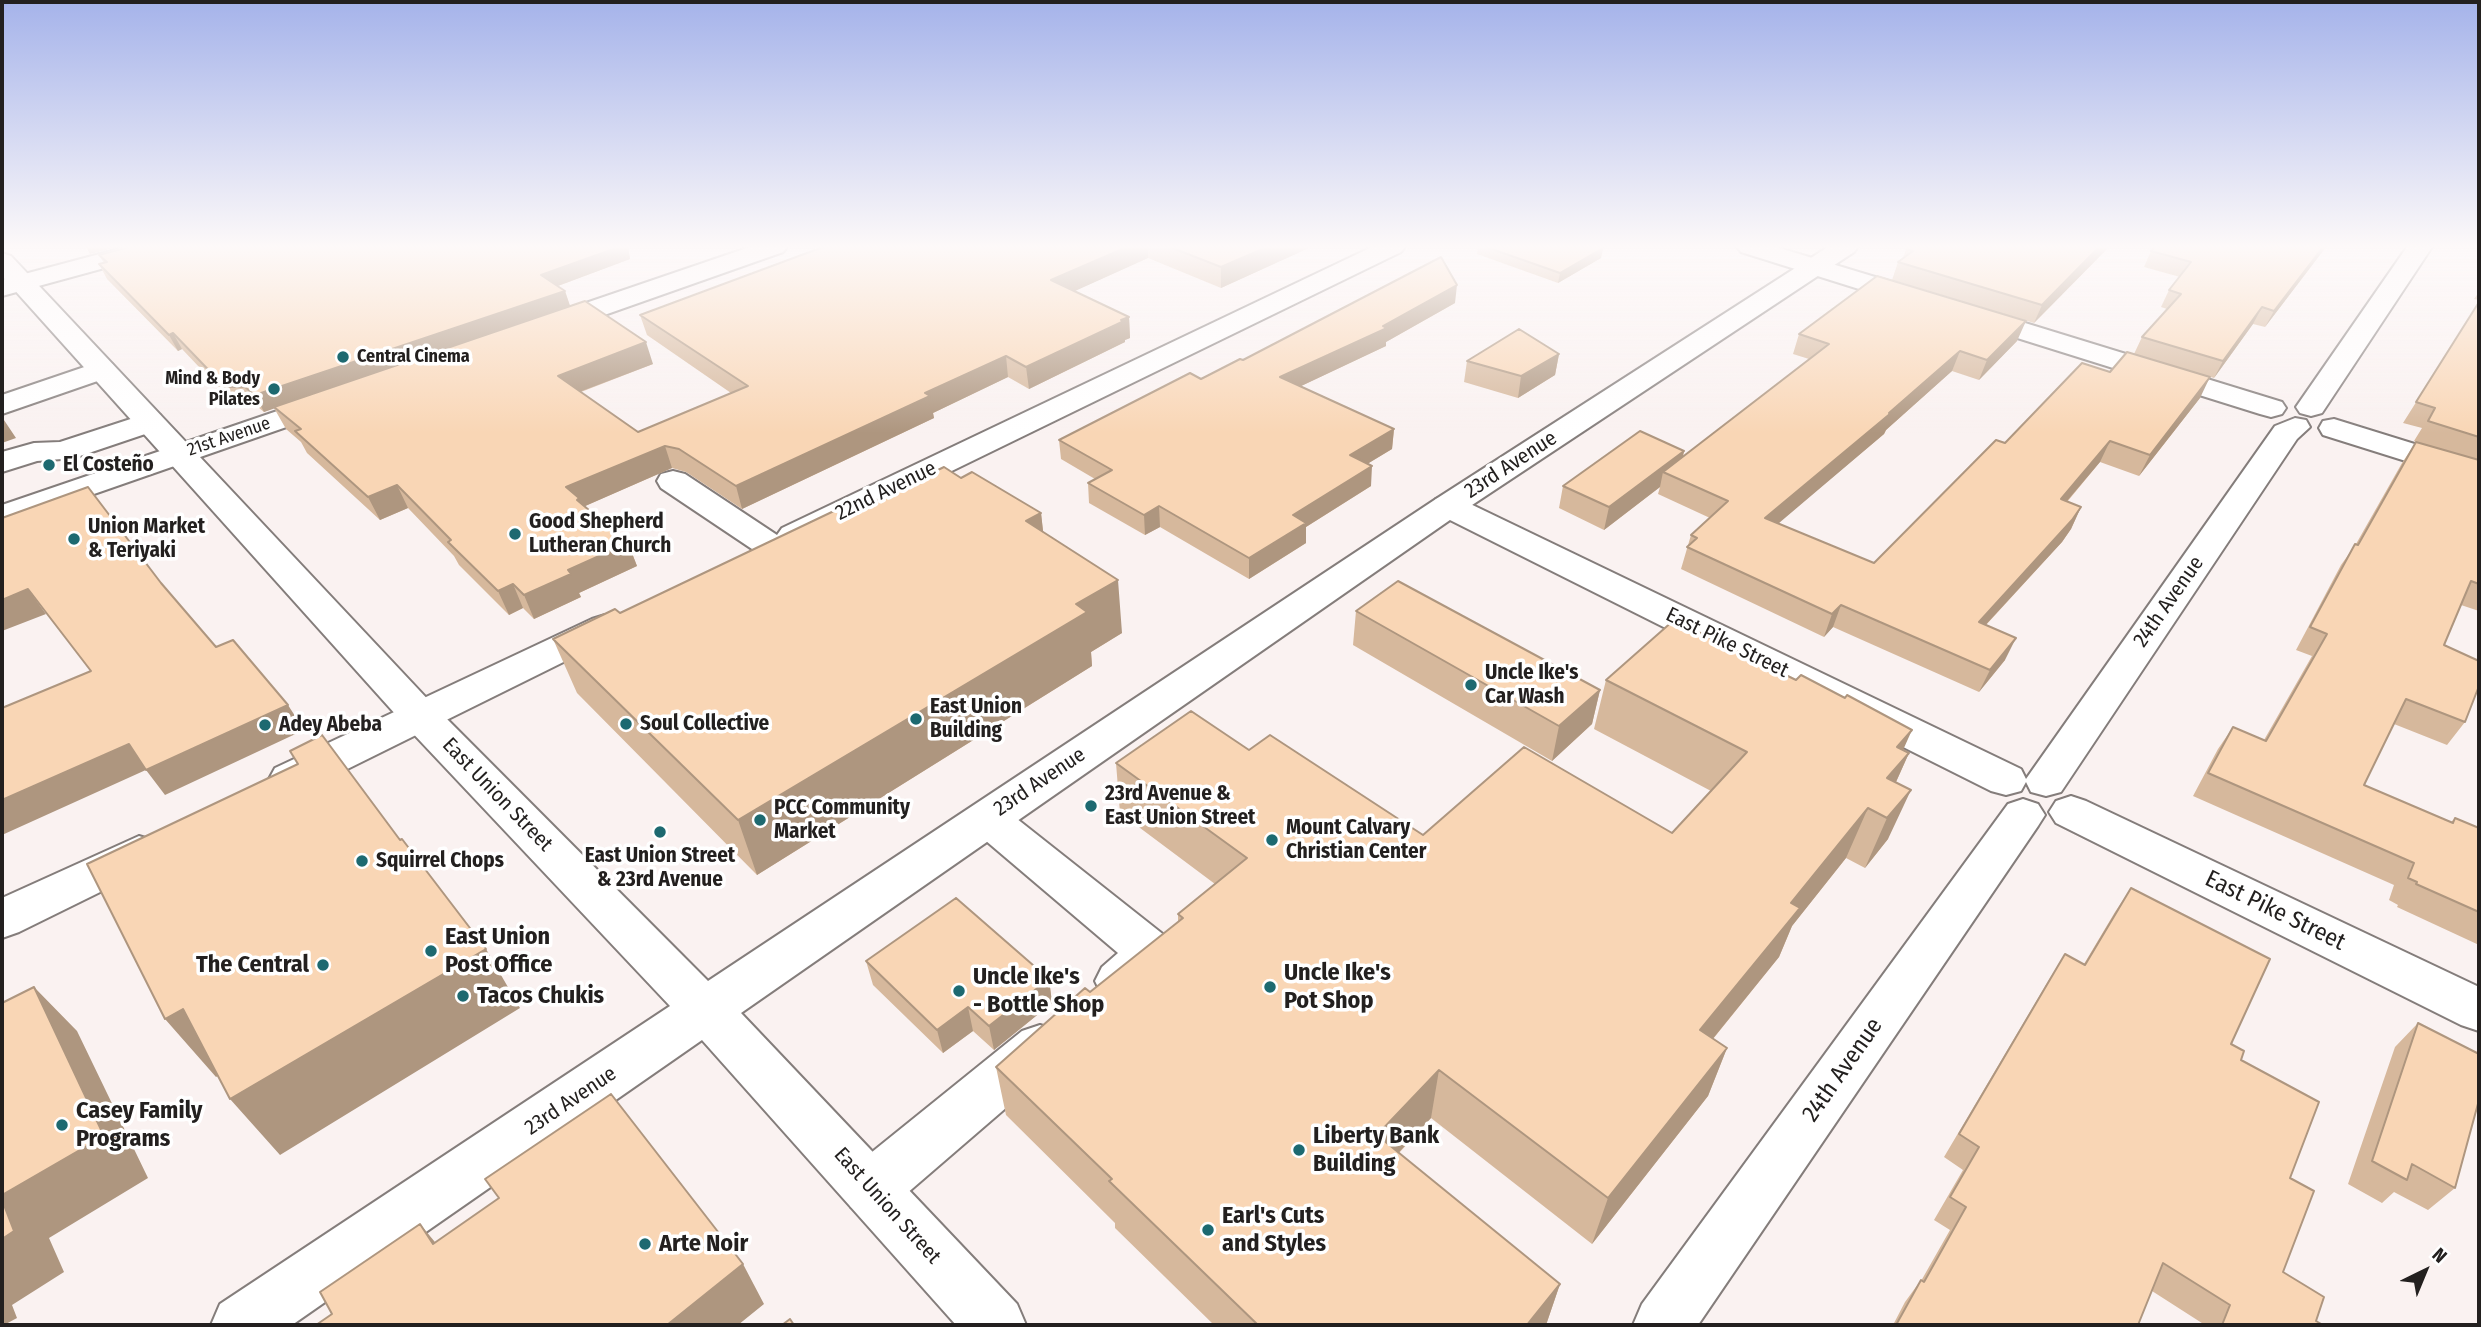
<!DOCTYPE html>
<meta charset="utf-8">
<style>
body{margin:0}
#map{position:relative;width:2481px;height:1327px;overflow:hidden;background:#faf2f1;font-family:"Fira Sans Condensed",sans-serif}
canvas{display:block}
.frame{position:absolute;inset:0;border:4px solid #23201f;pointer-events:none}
.north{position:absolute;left:2390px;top:1236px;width:70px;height:70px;-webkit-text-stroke:5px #fff;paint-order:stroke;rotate:43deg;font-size:19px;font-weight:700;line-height:28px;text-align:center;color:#23201f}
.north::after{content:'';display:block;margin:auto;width:24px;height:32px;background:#23201f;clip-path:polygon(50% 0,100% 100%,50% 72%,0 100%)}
</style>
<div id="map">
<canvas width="2481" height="1327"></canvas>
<div class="frame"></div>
<div class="north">N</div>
</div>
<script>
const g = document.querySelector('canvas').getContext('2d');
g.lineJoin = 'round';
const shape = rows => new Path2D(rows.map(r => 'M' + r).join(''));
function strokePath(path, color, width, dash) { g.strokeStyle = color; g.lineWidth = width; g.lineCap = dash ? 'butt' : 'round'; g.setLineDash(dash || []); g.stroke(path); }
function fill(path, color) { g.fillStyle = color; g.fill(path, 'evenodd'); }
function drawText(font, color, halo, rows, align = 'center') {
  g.font = font + ' "Fira Sans Condensed",sans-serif'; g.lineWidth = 7; g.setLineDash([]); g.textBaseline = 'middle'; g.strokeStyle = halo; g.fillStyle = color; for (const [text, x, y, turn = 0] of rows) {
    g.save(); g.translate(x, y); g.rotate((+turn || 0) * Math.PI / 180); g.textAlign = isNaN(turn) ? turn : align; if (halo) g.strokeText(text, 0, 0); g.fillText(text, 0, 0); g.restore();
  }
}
const minor = shape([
 [126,247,167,247,163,252,2,296,2,280,126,247],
 [750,247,787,247,783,252,559,331,549,333,539,331,535,325,539,319,750,247],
 [1372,247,1405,247,1401,252,806,542,794,545,785,543,787,546,782,553,770,556,758,553,661,488,657,481,661,474,673,471,685,474,777,535,782,528,1372,247],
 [1737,247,1776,247,1928,293,1932,299,1928,305,1919,307,1910,305,1741,252,1737,247],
 [2407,247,2432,247,2322,413,2311,416,2300,413,2296,407,2407,247],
 [1973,307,2282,402,2286,408,2282,414,2271,417,2260,414,1963,321,1959,315,1963,309,1973,307],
 [102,361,112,364,117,370,112,376,2,414,2,395,102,361],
 [330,393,341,396,345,402,341,408,2,526,2,505,330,393],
 [149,413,160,415,164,422,160,429,74,458,37,461,2,472,2,452,34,443,60,442,149,413],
 [2295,418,2306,420,2310,427,2297,439,2061,792,2046,796,2031,792,2026,782,2021,791,2006,795,1991,791,1436,513,1431,506,1436,499,1448,496,1460,499,2021,769,2026,779,2275,426,2295,418],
 [2334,419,2479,464,2479,484,2323,435,2319,428,2323,421,2334,419],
 [605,615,618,619,624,627,618,635,305,790,290,794,275,790,269,779,275,768,592,619,605,615],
 [2071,796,2086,801,2479,987,2479,1031,2461,1025,2056,823,2049,812,2056,801,2071,796],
 [2023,799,2038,804,2045,815,2038,826,1698,1325,1633,1325,1642,1304,2008,804,2023,799],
 [987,802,1002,807,1169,939,1176,953,1169,967,1136,995,1119,1001,1102,995,1095,981,1102,967,1118,953,972,829,965,818,972,807,987,802],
 [139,836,155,841,161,853,155,865,19,932,2,938,2,898,139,836],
 [1040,1025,1058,1031,1065,1047,1058,1063,891,1207,871,1214,851,1207,843,1188,851,1169,1022,1031,1040,1025]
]);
const major = shape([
 [1828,247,1858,247,1854,252,1460,513,741,1013,1017,1304,1026,1325,956,1325,702,1040,292,1325,211,1325,220,1304,670,1006,406,726,2,276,2,253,11,256,434,706,708,981,1436,499,1828,247]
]);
strokePath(minor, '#847d7b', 4);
strokePath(major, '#847d7b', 4);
fill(minor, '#fff');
fill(major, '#fff');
fill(shape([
 [129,247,628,247,630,259,558,286,565,291,570,306,653,364,581,392,638,432,731,393,647,335,640,315,823,247,1311,247,1221,288,1148,258,1074,291,1129,317,1130,338,1125,340,1125,342,1029,389,1008,377,933,413,934,418,742,509,686,472,672,468,585,506,628,543,637,566,579,593,581,597,534,619,523,608,509,615,459,565,454,556,408,508,380,520,307,453,301,442,286,429,274,408,264,412,253,403,234,404,182,349,178,351,107,279,99,264,104,263,99,255],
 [1478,247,1600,247,1603,248,1601,258,1558,283,1477,254],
 [2109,247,2034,323,1892,280,1898,262,1903,258,1906,249],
 [2155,247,2326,247,2265,327,2253,324,2214,378,2134,354,2142,337,2167,309,2161,307,2169,290,2180,277,2144,267,2151,251],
 [2479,292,2479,300,2474,299],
 [2479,302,2479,611,2461,605,2444,645,2465,722,2447,745,2394,724,2364,785,2451,822,2455,818,2479,828,2479,945,2397,907,2398,905,2389,900,2394,885,2193,796,2218,749,2233,727,2264,740,2312,656,2296,650,2341,565,2356,544,2402,463,2416,442,2427,445,2414,441,2422,428,2403,423],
 [1455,303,1386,342,1386,346,1301,386,1394,429,1392,449,1367,464,1371,486,1306,527,1306,543,1249,579,1160,527,1145,535,1089,503,1088,483,1095,479,1061,459,1059,440,1243,360],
 [1799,334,2017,341,1979,380,1952,371,1886,430,1884,434,1778,523,1874,563,2005,443,2110,372,2200,398,2139,476,2100,462,2067,502,2081,507,2071,529,2062,542,1986,625,2005,660,1979,692,1833,627,1824,637,1681,569,1691,535,1710,518,1658,494,1660,487,1604,530,1559,508,1563,486,1684,451,1683,458,1809,359,1793,354],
 [1559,354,1555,375,1518,398,1464,382,1467,361],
 [961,478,1041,513,1043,532,1122,633,1091,652,1092,666,757,875,577,693,553,639,620,613,844,516],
 [1356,611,1600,690,1592,724,1552,761,1353,645],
 [1606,680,1903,750,1909,753,1896,782,1888,839,1865,868,1846,858,1792,926,1779,957,1713,1039,1727,1048,1708,1096,1592,1244,1431,1118,1399,1153,1560,1284,1546,1325,1214,1325,1115,1228,1115,1223,1006,1115,996,1067,1178,922,1178,914,1215,884,1120,813,1116,763,1249,750,1423,835,1672,833,1711,791,1594,729],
 [2131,888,2241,1060,2290,1178,2283,1272,2316,1321,2323,1325,2205,1325,2152,1291,2138,1325,1893,1325,1905,1302,1921,1280,1921,1281,1950,1230,1934,1220,1963,1170,1944,1157,2050,978,2065,954,2084,964,2115,912],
 [866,961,1049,979,1052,1003,994,1050,973,1031,943,1053,873,985],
 [2418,1023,2455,1188,2428,1210,2394,1192,2382,1203,2348,1184,2395,1047]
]), '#d6b89c');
fill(shape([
 [86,247,117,247,90,254],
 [619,247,628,247,630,259,547,290,541,275],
 [1127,247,1148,247,1148,258,1053,301,1051,280],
 [1267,247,1311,247,1221,288,1221,267],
 [2099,247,2109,247,2034,323,2042,305],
 [2323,247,2326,247,2265,327,2274,311],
 [1603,248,1601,258,1558,283,1560,273],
 [1457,285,1455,303,1386,342,1386,346,1280,396,1280,377,1383,326],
 [565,291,570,306,264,412,255,395],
 [2262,307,2253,324,2214,378,2223,361],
 [1129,317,1130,338,1125,340,1125,342,1029,389,1026,367],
 [2026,321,2017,341,1979,380,1987,360],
 [173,333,182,349,178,351,169,335],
 [646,342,653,364,566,397,558,376],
 [1960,351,1952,371,1886,430,1884,434,1759,540,1765,518],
 [1559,354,1555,375,1518,398,1521,376],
 [1006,356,1008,377,933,413,934,418,742,509,736,486,925,393],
 [2210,377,2200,398,2139,476,2150,455],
 [2,417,16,438,2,443],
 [1394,429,1392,449,1349,475,1350,455],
 [2110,441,2100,462,2050,521,2061,499],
 [665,446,672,468,583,507,566,487],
 [1684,451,1679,473,1663,472,1660,487,1604,530,1609,507],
 [1372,466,1371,486,1306,527,1306,543,1249,579,1249,558,1293,515],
 [397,485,408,508,380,520,368,497],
 [1159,506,1160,527,1145,535,1144,515],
 [2081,507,2071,529,2062,542,1968,644,1979,622],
 [1041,513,1047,565,1026,521],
 [628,543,637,566,579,593,581,597,534,619,524,595,568,570],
 [1118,580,1122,633,1091,652,1092,666,757,875,738,820,1076,604],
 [513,584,523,608,509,615,498,591],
 [28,589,46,614,2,631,2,600],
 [1841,605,1833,627,1824,637,1832,614],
 [2016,638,2005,660,1979,692,1990,670],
 [1600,690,1592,724,1552,761,1559,726],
 [288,705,304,730,165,795,146,770],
 [1912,730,1895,768,1909,753,1887,802,1877,813,1897,747],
 [129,744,148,769,2,835,2,800],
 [1911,790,1888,839,1865,868,1887,818],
 [1868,808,1846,858,1792,926,1779,957,1681,1078,1700,1030,1791,903],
 [486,949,520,1008,280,1155,230,1099],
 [1049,979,1052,1003,994,1050,989,1026],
 [34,987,77,1031,148,1178,49,1238,64,1272,12,1305,17,1318,4,1325,2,1325,2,1195],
 [968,1007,973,1031,943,1053,937,1030],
 [183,1009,233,1067,216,1077,165,1019],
 [1727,1048,1708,1096,1592,1244,1608,1198],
 [1439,1070,1431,1118,1371,1182,1377,1135],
 [420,1224,454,1265,433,1244],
 [743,1264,764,1304,738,1325,667,1325],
 [1560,1284,1546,1325,1527,1325]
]), '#ae967f');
const building = shape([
 [129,247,619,247,541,275,565,291,255,395,245,387,225,387,173,333,169,335,99,264,107,262,99,255,129,247],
 [823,247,1127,247,1051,280,1129,317,1121,320,1124,321,1026,367,1006,356,925,393,930,396,736,486,679,449,665,446,566,487,579,498,577,500,628,543,568,570,571,574,524,595,513,584,498,591,448,542,451,540,397,485,368,497,295,431,301,429,274,407,585,301,646,342,558,376,638,432,748,386,640,315,823,247],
 [1170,247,1267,247,1221,267,1170,247],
 [1486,247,1600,247,1603,248,1560,273,1486,247],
 [1909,247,2099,247,2042,305,1898,262,1913,251,1906,249,1909,247],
 [2155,247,2323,247,2274,311,2262,307,2223,361,2142,337,2181,294,2169,290,2191,262,2151,251,2155,247],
 [1441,257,1457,285,1383,326,1387,328,1280,377,1394,429,1350,455,1372,466,1293,515,1306,523,1249,558,1159,506,1144,515,1088,483,1112,470,1059,440,1190,373,1201,379,1240,359,1243,360,1441,257],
 [1877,276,2026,321,1987,360,1960,351,1889,413,1891,413,1765,518,1874,563,1996,440,2005,443,2082,363,2110,372,2127,352,2210,377,2150,455,2110,441,2061,499,2081,507,2072,520,1979,622,2016,638,1990,670,1841,605,1832,614,1687,547,1697,538,1691,535,1728,501,1663,472,1829,344,1799,334,1877,276],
 [2479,302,2479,437,2428,421,2435,408,2416,402,2479,302],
 [1519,329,1559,354,1521,376,1467,361,1519,329],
 [1640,431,1684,451,1609,507,1563,486,1640,431],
 [2416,442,2479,460,2479,584,2471,581,2444,645,2479,661,2479,686,2465,722,2406,699,2364,785,2453,823,2455,818,2479,828,2479,912,2416,884,2417,882,2408,878,2414,863,2208,773,2233,727,2266,741,2327,634,2310,627,2355,544,2358,545,2416,442],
 [944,467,961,478,972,472,1041,513,1026,521,1118,580,1076,604,1087,612,738,820,553,639,615,609,620,613,836,510,844,516,944,467],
 [88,487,161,583,216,647,233,640,288,705,146,770,129,744,2,800,2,708,91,671,28,589,2,600,2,518,88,487],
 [1398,581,1600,690,1559,726,1356,611,1398,581],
 [1674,620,1796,680,1801,675,1845,698,1847,695,1912,730,1897,747,1909,753,1887,778,1911,790,1887,818,1868,808,1791,903,1800,908,1700,1030,1727,1048,1608,1198,1439,1070,1377,1135,1560,1284,1527,1325,1258,1325,1109,1181,1112,1179,996,1067,1085,988,1090,992,1183,918,1178,914,1247,858,1116,763,1191,711,1249,750,1270,735,1423,835,1524,747,1672,833,1747,752,1606,680,1674,620],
 [322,735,400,840,402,839,486,949,230,1099,183,1009,165,1019,87,864,298,764,290,751,322,735],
 [2131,888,2270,959,2231,1044,2244,1051,2241,1060,2319,1102,2290,1178,2314,1191,2283,1272,2324,1297,2316,1321,2323,1325,2222,1325,2230,1305,2163,1263,2138,1325,1896,1325,1921,1280,1924,1282,1966,1207,1950,1197,1979,1147,1959,1134,2065,954,2085,965,2131,888],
 [956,898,1049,979,989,1026,968,1007,937,1030,866,961,956,898],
 [34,987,104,1136,2,1195,2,1003,34,987],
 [2418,1023,2479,1054,2479,1100,2455,1188,2412,1164,2407,1180,2372,1161,2418,1023],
 [611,1094,743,1264,667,1325,316,1325,332,1314,320,1292,420,1224,433,1244,499,1198,485,1179,611,1094],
 [2,1200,14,1231,2,1239,2,1200],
 [790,1319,794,1325,782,1325,790,1319]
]);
fill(building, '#f9d6b5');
strokePath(building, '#ae967f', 2);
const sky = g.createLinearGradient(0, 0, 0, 433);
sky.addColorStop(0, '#a5b3ea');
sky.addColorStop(0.57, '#fdf9f9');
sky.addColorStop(1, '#fdf9f900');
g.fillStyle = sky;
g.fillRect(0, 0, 2481, 433);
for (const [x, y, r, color] of [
 [343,357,7,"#1d6970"],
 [274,389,7,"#1d6970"],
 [49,465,7,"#1d6970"],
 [515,534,7,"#1d6970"],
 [74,539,7,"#1d6970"],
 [1471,685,7,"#1d6970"],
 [916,719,7,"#1d6970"],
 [626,724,7,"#1d6970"],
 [265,725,7,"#1d6970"],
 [1091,806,7,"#1d6970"],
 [760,820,7,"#1d6970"],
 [660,832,7,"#1d6970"],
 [1272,840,7,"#1d6970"],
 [362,861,7,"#1d6970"],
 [431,951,7,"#1d6970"],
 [323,965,7,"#1d6970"],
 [1270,987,7,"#1d6970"],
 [959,991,7,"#1d6970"],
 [463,996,7,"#1d6970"],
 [62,1125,7,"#1d6970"],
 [1299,1150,7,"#1d6970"],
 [1208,1230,7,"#1d6970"],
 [645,1244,7,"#1d6970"]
]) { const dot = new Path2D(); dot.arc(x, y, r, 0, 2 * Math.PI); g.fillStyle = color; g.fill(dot); strokePath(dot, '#fff', 2.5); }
drawText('bold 18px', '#23201f', '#fff', [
 ["Central Cinema",357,357],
 ["Mind & Body",260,379,"right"],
 ["Pilates",260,400,"right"]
], 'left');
drawText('18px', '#23201f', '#fff', [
 ["21st Avenue",229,437,-19]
]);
drawText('bold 21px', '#23201f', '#fff', [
 ["El Costeño",63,465],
 ["Good Shepherd",529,522],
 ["Lutheran Church",529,546],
 ["Union Market",88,527],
 ["& Teriyaki",88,551],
 ["Uncle Ike's",1485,673],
 ["Car Wash",1485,697],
 ["East Union",930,707],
 ["Building",930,731],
 ["Soul Collective",640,724],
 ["Adey Abeba",279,725],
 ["23rd Avenue &",1105,794],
 ["East Union Street",1105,818],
 ["PCC Community",774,808],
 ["Market",774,832],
 ["Mount Calvary",1286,828],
 ["Christian Center",1286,852],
 ["East Union Street",660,856,"center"],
 ["& 23rd Avenue",660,880,"center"],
 ["Squirrel Chops",376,861]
], 'left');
drawText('21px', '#23201f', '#fff', [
 ["23rd Avenue",1511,465,-33],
 ["22nd Avenue",886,491,-26],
 ["24th Avenue",2169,602,-55],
 ["East Pike Street",1727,643,26],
 ["23rd Avenue",1040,782,-34],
 ["East Union Street",497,795,46],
 ["23rd Avenue",571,1101,-34],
 ["East Union Street",887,1206,48]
]);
drawText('24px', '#23201f', '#fff', [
 ["East Pike Street",2275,911,26],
 ["24th Avenue",1843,1070,-55]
]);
drawText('bold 24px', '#23201f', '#fff', [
 ["East Union",445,937],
 ["Post Office",445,965],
 ["The Central",309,965,"right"],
 ["Uncle Ike's",1284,973],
 ["Pot Shop",1284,1001],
 ["Uncle Ike's",973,977],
 ["- Bottle Shop",973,1005],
 ["Tacos Chukis",477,996],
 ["Casey Family",76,1111],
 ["Programs",76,1139],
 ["Liberty Bank",1313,1136],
 ["Building",1313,1164],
 ["Earl's Cuts",1222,1216],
 ["and Styles",1222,1244],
 ["Arte Noir",659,1244]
], 'left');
</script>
